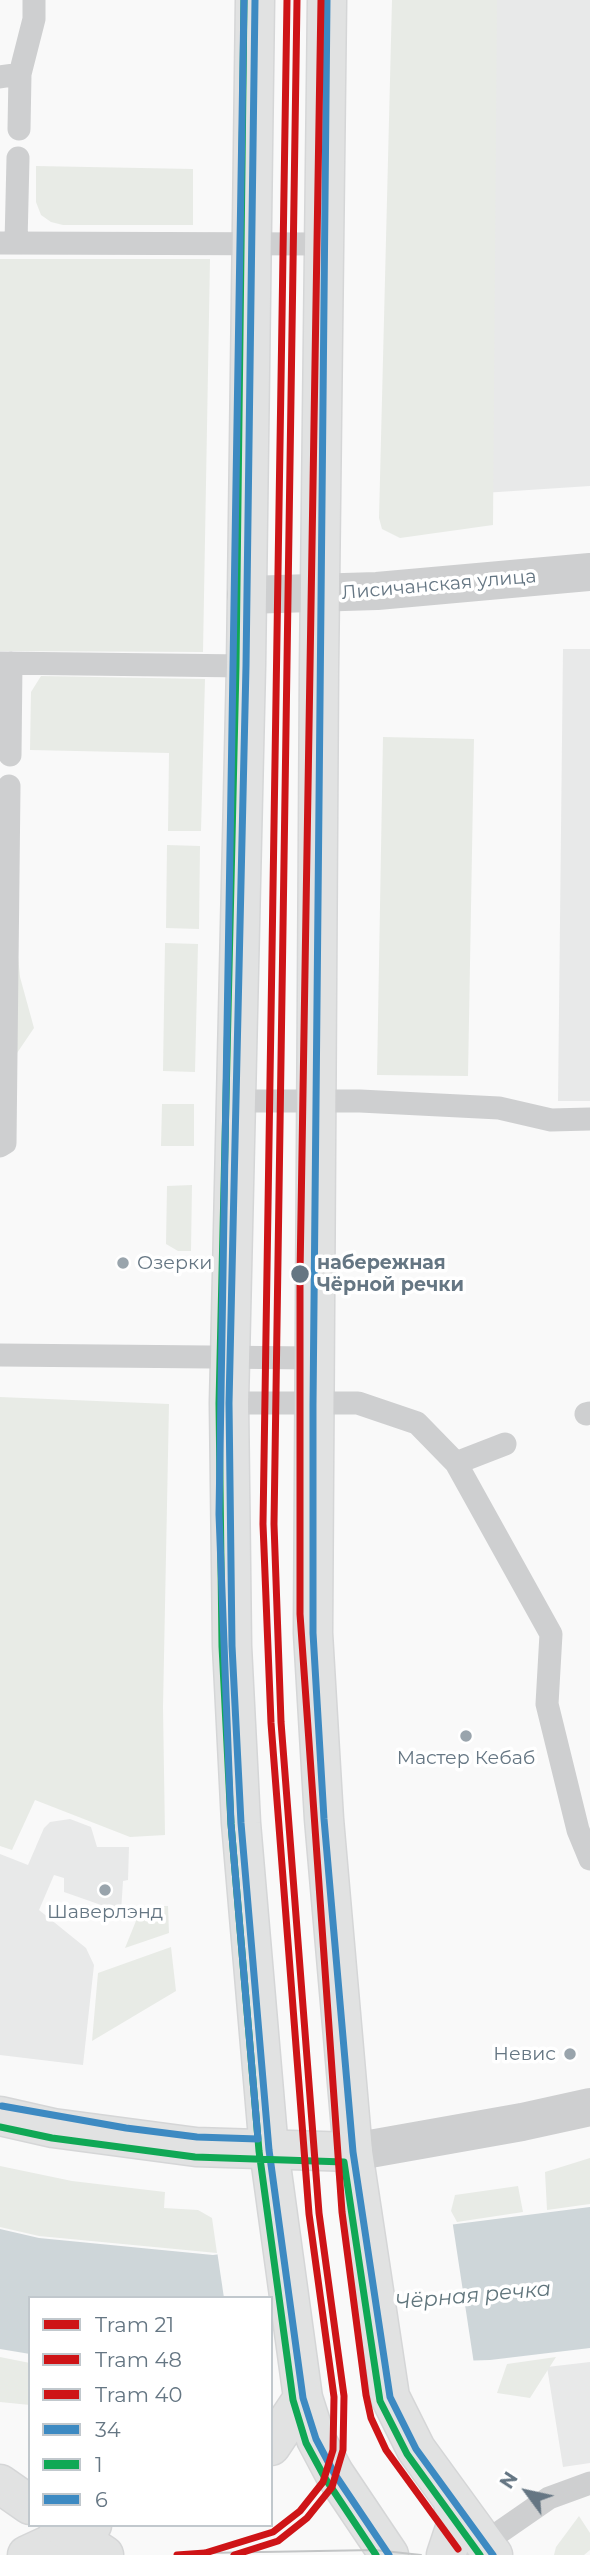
<!DOCTYPE html>
<meta charset="utf-8">
<style>
body{margin:0}
#map{position:relative;width:590px;height:2555px;overflow:hidden;background:#f9f9f9;font-family:Montserrat,sans-serif}
canvas{display:block}
.legend{position:absolute;left:28px;top:2296px;width:245px;height:231px;box-sizing:border-box;background:#fff;border:2px solid #c1c8cd;margin:0;padding:9px 12px;list-style:none;font-size:21px;color:#657683}
.legend li{display:flex;align-items:center;gap:14px;height:35px}
.legend b{width:35px;border:2px solid #c1c8cd}
.north{position:absolute;left:492px;top:2457px;width:70px;height:70px;-webkit-text-stroke:5px #fff;paint-order:stroke;rotate:303deg;font-size:19px;font-weight:700;line-height:28px;text-align:center;color:#657683}
.north::after{content:'';display:block;margin:auto;width:24px;height:32px;background:#657683;clip-path:polygon(50% 0,100% 100%,50% 72%,0 100%)}
</style>
<div id="map">
<canvas width="590" height="2555"></canvas>
<ul class="legend">
<li><b style="height:9px;background:#ce1417"></b>Tram 21</li>
<li><b style="height:9px;background:#ce1417"></b>Tram 48</li>
<li><b style="height:9px;background:#ce1417"></b>Tram 40</li>
<li><b style="height:9px;background:#3d8ac2"></b>34</li>
<li><b style="height:9px;background:#10a855"></b>1</li>
<li><b style="height:9px;background:#3d8ac2"></b>6</li>
</ul>
<div class="north">N</div>
</div>
<script>
const g = document.querySelector('canvas').getContext('2d');
g.lineJoin = 'round';
function fill(path, color) { g.fillStyle = color; g.fill(path, 'evenodd'); }
const shape = rows => new Path2D(rows.map(r => 'M' + r).join(''));
function strokePath(path, color, width, dash) { g.strokeStyle = color; g.lineWidth = width; g.lineCap = dash ? 'butt' : 'round'; g.setLineDash(dash || []); g.stroke(path); }
function drawText(font, color, halo, rows, align = 'center') {
  g.font = font + ' Montserrat,sans-serif'; g.lineWidth = 7; g.setLineDash([]); g.textBaseline = 'middle'; g.strokeStyle = halo; g.fillStyle = color; for (const [text, x, y, turn = 0] of rows) {
    g.save(); g.translate(x, y); g.rotate((+turn || 0) * Math.PI / 180); g.textAlign = isNaN(turn) ? turn : align; if (halo) g.strokeText(text, 0, 0); g.fillText(text, 0, 0); g.restore();
  }
}
fill(shape([
 [443,0,590,0,590,486,437,496],
 [563,649,590,649,590,1101,558,1101],
 [70,1819,91,1827,97,1847,129,1847,128,1880,123,1881,121,1912,64,1892,64,1878,54,1875,39,1910,86,1948,94,1965,83,2065,0,2055,0,1854,28,1865,44,1828,50,1822],
 [590,2362,590,2463,563,2467,547,2367]
]), '#e8e9e9');
fill(shape([
 [392,0,497,0,493,525,400,538,382,529,379,518],
 [36,166,193,169,193,225,63,225,51,222,41,215,36,202],
 [0,259,210,259,203,652,0,651],
 [41,676,205,679,201,831,168,831,169,753,30,750,31,692],
 [383,737,474,739,468,1076,377,1075],
 [167,845,200,846,199,929,166,928],
 [165,943,198,944,195,1072,163,1071],
 [17,946,20,977,34,1028,15,1056],
 [162,1104,194,1104,194,1146,161,1146],
 [192,1185,191,1251,178,1251,166,1244,167,1186],
 [0,1397,169,1404,163,1707,165,1835,130,1837,35,1800,12,1850,0,1846],
 [142,1906,168,1906,169,1933,125,1948],
 [171,1947,176,1991,92,2041,98,1973],
 [590,2158,590,2204,547,2210,545,2172],
 [0,2166,72,2181,165,2192,164,2208,198,2210,212,2218,217,2253,39,2236,0,2227],
 [518,2186,523,2212,457,2222,451,2211,455,2195],
 [0,2357,30,2363,30,2405,0,2402],
 [556,2357,530,2398,497,2393,507,2364],
 [579,2516,590,2533,590,2550,584,2555,554,2555,556,2547]
]), '#e8ebe6');
fill(shape([
 [590,2207,590,2348,490,2360,271,2367,271,2298,30,2298,30,2354,0,2349,0,2229,39,2238,213,2255]
]), '#ced6d9');
fill(shape([
 [452,2219,474,2364,271,2371,271,2298,224,2298,217,2251]
]), '#f9f9f9');
const secondary = shape([
 [255,0,246,666,229,1403,232,1646,241,1823,269,2150,303,2398,316,2439,334,2473,389,2555],
 [327,0,319,668,313,1633,324,1819,353,2152],
 [271,2446,303,2398],
 [27,2555,92,2525]
]);
const primary = shape([
 [0,2116,53,2128,196,2147,353,2152,390,2397,416,2449,493,2555],
 [0,2484,30,2505],
 [59,2525,104,2555],
 [446,2555,456,2525,453,2500]
]);
strokePath(secondary, '#d5d6d7', 41);
strokePath(primary, '#d5d6d7', 41);
strokePath(shape([
 [0,77,20,74,34,19,34,0],
 [19,129,20,74],
 [0,243,323,244],
 [16,243,18,158],
 [0,663,246,666],
 [10,755,11,663],
 [237,1101,360,1101,499,1108,551,1120,590,1119],
 [0,1146,5,1143,9,786],
 [0,1355,314,1358],
 [229,1403,358,1403,417,1423,456,1463,551,1634,547,1704,578,1830,590,1859],
 [586,1414,590,1413],
 [456,1463,505,1444],
 [484,2543,549,2498,590,2483]
]), '#cecfd0', 23);
strokePath(shape([
 [246,595,377,591,590,572]
]), '#cecfd0', 38);
strokePath(shape([
 [353,2152,522,2122,590,2107]
]), '#cecfd0', 38);
strokePath(secondary, '#e1e2e2', 38);
strokePath(primary, '#e1e2e2', 38);
strokePath(shape([
 [298,2058,309,2214],
 [205,2553,375,2550,421,2555]
]), '#c3c5c6', 2);
strokePath(shape([
 [255,0,246,666,229,1403,232,1646,241,1823,269,2150,303,2398,316,2439,334,2473,389,2555],
 [327,0,313,1404,313,1633,324,1819,353,2152,390,2397,416,2449,493,2555]
]), '#3d8ac2', 7);
strokePath(shape([
 [244,0,236,666,219,1403,222,1646,231,1824,259,2151,293,2400,306,2443,325,2478,376,2555],
 [0,2127,52,2138,195,2157,344,2162,380,2401,407,2454,480,2555]
]), '#10a855', 7);
strokePath(shape([
 [2,2106,126,2128,197,2137,258,2139,231,1824,219,1514,244,0]
]), '#3d8ac2', 7);
strokePath(shape([
 [177,2555,205,2553,273,2532,300,2511,323,2482,333,2450,334,2397,309,2214,271,1723,263,1524,287,0]
]), '#ce1417', 7);
strokePath(shape([
 [234,2555,278,2541,307,2518,332,2487,343,2450,344,2396,319,2213,281,1722,274,1524,297,0]
]), '#ce1417', 7);
strokePath(shape([
 [321,0,300,1274,300,1614,342,2212,366,2395,371,2418,386,2450,458,2549]
]), '#ce1417', 7);
for (const [x, y, r, color] of [
 [123,1263,7,"#99a4ac"],
 [300,1274,10,"#657683"],
 [466,1736,7,"#99a4ac"],
 [105,1890,7,"#99a4ac"],
 [570,2054,7,"#99a4ac"]
]) { const dot = new Path2D(); dot.arc(x, y, r, 0, 2 * Math.PI); g.fillStyle = color; g.fill(dot); strokePath(dot, '#fff', 2.5); }
drawText('19px', '#657683', '#fff', [
 ["Лисичанская улица",439,585,-5]
]);
drawText('19px', '#657683', '#fff', [
 ["Озерки",137,1263,"left"],
 ["Мастер Кебаб",466,1758],
 ["Шаверлэнд",105,1912],
 ["Невис",556,2054,"right"]
]);
drawText('bold 19px', '#657683', '#fff', [
 ["набережная",317,1263],
 ["Чёрной речки",317,1285]
], 'left');
drawText('italic 21px', '#60757c', '#fff', [
 ["Чёрная речка",473,2296,-5]
]);
</script>
